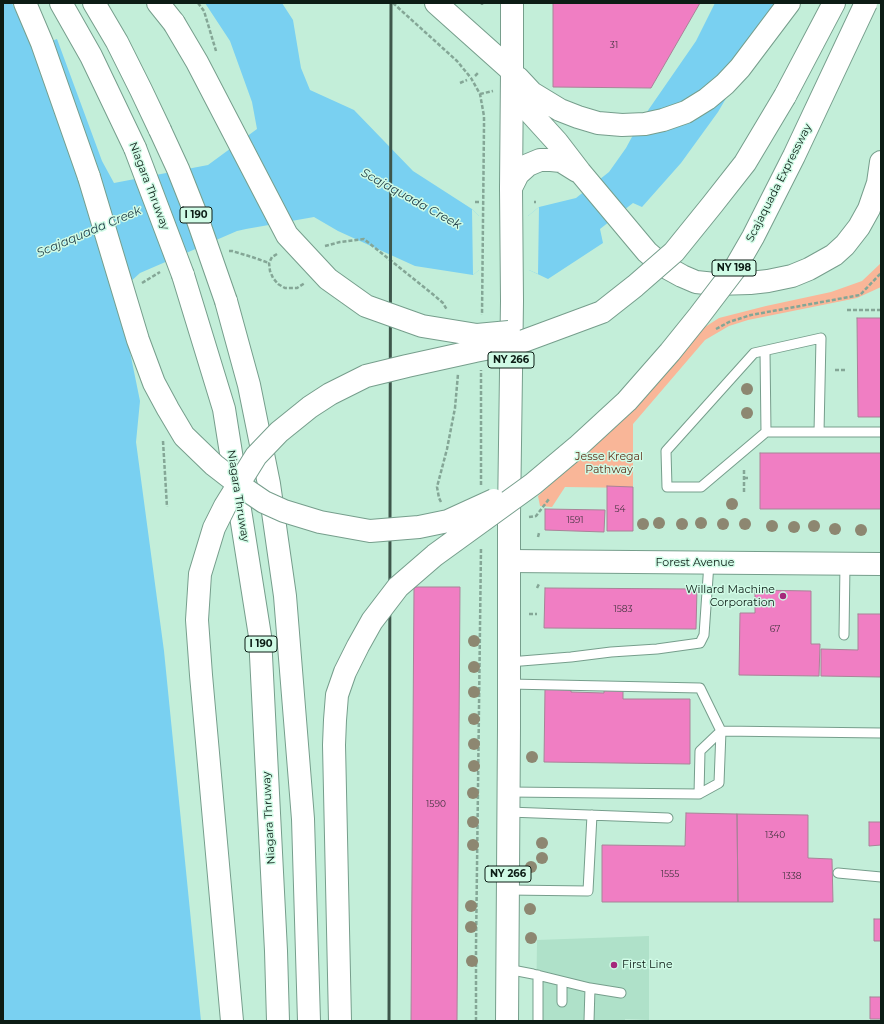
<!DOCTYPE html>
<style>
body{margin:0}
#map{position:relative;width:884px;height:1024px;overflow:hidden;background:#c3eed9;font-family:Montserrat,sans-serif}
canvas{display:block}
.frame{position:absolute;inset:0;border:4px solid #0c1c15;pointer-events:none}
</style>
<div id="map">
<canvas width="884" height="1024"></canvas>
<div class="frame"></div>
</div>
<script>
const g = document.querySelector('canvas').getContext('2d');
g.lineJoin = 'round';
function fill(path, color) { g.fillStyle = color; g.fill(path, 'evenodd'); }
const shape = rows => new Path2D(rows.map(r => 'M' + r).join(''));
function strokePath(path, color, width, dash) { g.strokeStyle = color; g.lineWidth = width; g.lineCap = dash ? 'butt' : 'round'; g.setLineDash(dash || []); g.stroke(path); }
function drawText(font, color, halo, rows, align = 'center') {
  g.font = font + ' Montserrat,sans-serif'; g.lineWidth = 3; g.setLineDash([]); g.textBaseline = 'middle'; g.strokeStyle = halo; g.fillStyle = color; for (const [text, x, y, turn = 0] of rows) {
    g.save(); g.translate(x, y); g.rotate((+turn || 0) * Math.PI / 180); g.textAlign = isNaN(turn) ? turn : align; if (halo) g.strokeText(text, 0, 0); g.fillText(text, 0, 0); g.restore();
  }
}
fill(shape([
 [649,936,649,1020,625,1019,625,1021,536,1021,537,940]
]), '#afe1c9');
fill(shape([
 [881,263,881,287,857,298,748,320,729,326,705,340,633,424,633,488,565,487,552,507,540,506,538,496,628,413,705,327,719,318,766,306,831,292,862,281]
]), '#f9b698');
fill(shape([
 [3,3,12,3,33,48,57,39,102,161,114,183,208,165,257,129,252,102,230,41,205,3,282,3,293,20,301,68,310,90,354,110,413,171,472,209,479,216,528,216,539,207,576,198,609,172,626,148,640,122,696,41,715,3,782,3,718,112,681,163,642,207,633,203,600,229,603,243,548,279,529,270,479,270,473,275,415,266,338,231,314,217,246,229,237,231,140,273,118,293,140,401,136,442,164,651,201,1021,3,1021]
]), '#79d0f1');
fill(shape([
 [539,207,538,274,529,270,479,270,473,275,472,209,479,216,528,216]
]), '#c3eed9');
const building = shape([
 [553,3,700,3,651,88,553,87,553,3],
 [857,318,881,318,881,417,858,417,857,318],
 [760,453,881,453,881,509,760,509,760,453],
 [607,486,633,487,633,531,607,531,607,486],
 [545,509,605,510,604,532,545,530,545,509],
 [414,587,460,587,457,1021,411,1021,414,587],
 [545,588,697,589,696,629,544,628,545,588],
 [755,590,811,591,811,644,820,644,819,676,739,675,740,613,755,613,755,590],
 [858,614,881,614,881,677,821,676,821,649,858,650,858,614],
 [545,689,571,690,571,692,604,693,604,690,623,690,623,699,690,699,690,764,544,762,545,689],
 [686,813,737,814,738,902,602,902,602,845,685,846,686,813],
 [737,814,808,815,808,858,832,859,833,902,738,902,737,814],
 [869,822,881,822,881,845,869,846,869,822],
 [874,919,881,919,881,941,874,941,874,919],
 [870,997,881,997,881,1019,870,1019,870,997]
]);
fill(building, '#f07ec3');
strokePath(building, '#a88397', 1);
const lane = shape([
 [765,351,766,432],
 [819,432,821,338,754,353,666,451,667,487,701,487,766,432,881,432],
 [844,635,845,564],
 [509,662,571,657,611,652,657,649,700,643,704,635,709,563],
 [509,792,699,794,719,783,721,731,700,688,509,684],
 [699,794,700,751,721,731,881,733],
 [509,812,668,818],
 [838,873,881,877],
 [508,890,588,891,592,815],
 [507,969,533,974,590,988,589,1021],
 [562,982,562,1002],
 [590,988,621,993],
 [538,1021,538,975]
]);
const secondary = shape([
 [436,3,512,71],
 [512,71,512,3],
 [509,561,881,564]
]);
const primary = shape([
 [507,1021,509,727,509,515,512,301,511,188,512,71]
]);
const highway = shape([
 [25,3,42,43,89,177],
 [61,3,91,56,135,148],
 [94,3,117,42,141,90,160,130],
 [158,3,174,23],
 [512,71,527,109,557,142,580,172,647,252,662,265,682,276,696,282,715,284,750,283,768,281,792,276,809,269,834,255,845,245,859,227,869,209,878,183,881,162],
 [518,78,532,93,560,110,578,117,598,123,622,125,645,124,663,120,686,112,707,99,725,84,740,68,789,3],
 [785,96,834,3],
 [511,188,518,174,528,165,540,160,551,160,561,161,577,171],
 [183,275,224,409,260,636,276,951,278,1021],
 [226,301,249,385,269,484,285,596,303,819,309,1021]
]);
strokePath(lane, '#769e8c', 11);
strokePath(secondary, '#769e8c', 24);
strokePath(primary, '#769e8c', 24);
strokePath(highway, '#769e8c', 24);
strokePath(shape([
 [198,3,204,11,216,51],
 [393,3,457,61,471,78,480,94,484,116,484,125,482,315],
 [482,3,482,5],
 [475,76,479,72],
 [460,83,467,80],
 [480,94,493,91],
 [475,202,480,202],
 [534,202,536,202],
 [325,246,340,242,364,239,435,296,443,303,447,310],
 [229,251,232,251,252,257,269,263],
 [277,254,272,257,269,263,270,271,273,278,278,284,285,288,297,288,305,283],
 [142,283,160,272],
 [847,310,881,310],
 [716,329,729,322,751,315,860,295,881,273],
 [835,370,846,370],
 [163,441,167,507],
 [744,470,744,493],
 [744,478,749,478],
 [481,485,481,370],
 [441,502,439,498,437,487,447,449,455,408,458,374],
 [529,517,536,516,549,499],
 [538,537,539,533],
 [537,588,539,584],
 [529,614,537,614],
 [476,1021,476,947,481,548]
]), '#84a696', 2.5, [4, 2]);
strokePath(lane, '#fff', 9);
strokePath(secondary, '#fff', 22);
strokePath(primary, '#fff', 22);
strokePath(highway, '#fff', 22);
strokePath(shape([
 [389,1021,391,3]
]), '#3e564b', 3);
const highwayBridge = shape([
 [174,23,197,62,287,235,328,279,366,306,422,326,477,335,509,332],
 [160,130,178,169,195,212,226,301],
 [135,148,183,275],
 [89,177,138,340,154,383,168,409,184,436,214,465,245,489,264,502,284,511,320,522,370,531,419,527,448,521,494,500],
 [232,1021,201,675,197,620,200,574,214,528,225,506,256,456,279,432,310,407,330,394,366,376,407,366,475,351,521,342,602,312,635,286,674,252,712,205,745,163,785,96],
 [340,1021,334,745,335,720,337,695,345,672,358,646,372,621,398,587,435,555,533,484,577,447,627,401,670,352,699,316,734,270,753,237,794,156,866,3]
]);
strokePath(highwayBridge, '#769e8c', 24, []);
strokePath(highwayBridge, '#fff', 22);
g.fillStyle = '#8d8771';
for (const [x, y] of [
 [747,389],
 [747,413],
 [732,504],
 [659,523],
 [701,523],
 [643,524],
 [682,524],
 [723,524],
 [745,524],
 [772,526],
 [814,526],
 [794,527],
 [835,529],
 [861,530],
 [474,641],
 [474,667],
 [474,692],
 [474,719],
 [474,744],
 [532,757],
 [474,766],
 [473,793],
 [473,822],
 [542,843],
 [473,845],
 [542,858],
 [531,867],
 [471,906],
 [530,909],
 [471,927],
 [531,938],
 [472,961]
]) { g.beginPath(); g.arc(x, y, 6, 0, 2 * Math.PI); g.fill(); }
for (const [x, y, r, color] of [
 [783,596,4,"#a5287b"],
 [614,965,4,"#a5287b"]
]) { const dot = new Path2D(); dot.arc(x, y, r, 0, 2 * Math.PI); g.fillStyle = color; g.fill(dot); strokePath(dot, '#d0fbe6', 1.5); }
drawText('9px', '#453440', null, [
 ["31",614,45],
 ["54",620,509],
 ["1591",575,520],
 ["1583",623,609],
 ["67",775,629],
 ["1590",436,804],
 ["1340",775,835],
 ["1555",670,874],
 ["1338",792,876]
]);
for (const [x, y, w] of [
 [196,215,32],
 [734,268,44],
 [511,360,46],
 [261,644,32],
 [508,874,46]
]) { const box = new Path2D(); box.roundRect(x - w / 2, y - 8, w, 16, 3); g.fillStyle = '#d0fbe6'; g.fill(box); strokePath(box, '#0c1c15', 1); }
drawText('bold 10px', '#0c1c15', null, [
 ["I 190",196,215],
 ["NY 198",734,268],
 ["NY 266",511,360],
 ["I 190",261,644],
 ["NY 266",508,874]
]);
drawText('11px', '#0c1c15', '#d0fbe6', [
 ["Scajaquada Expressway",779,183,-63],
 ["Niagara Thruway",149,186,69],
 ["Niagara Thruway",238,496,81],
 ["Forest Avenue",695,563],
 ["Niagara Thruway",269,818,-93]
]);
drawText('11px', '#61321c', '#d0fbe6', [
 ["Jesse Kregal",609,457],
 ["Pathway",609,470]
]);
drawText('11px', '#0c1c15', '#d0fbe6', [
 ["Willard Machine",775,590],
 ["Corporation",775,603],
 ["First Line",622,965,"left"]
], 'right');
drawText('italic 12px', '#26424c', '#d0fbe6', [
 ["Scajaquada Creek",411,199,29],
 ["Scajaquada Creek",89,232,-23]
]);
</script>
